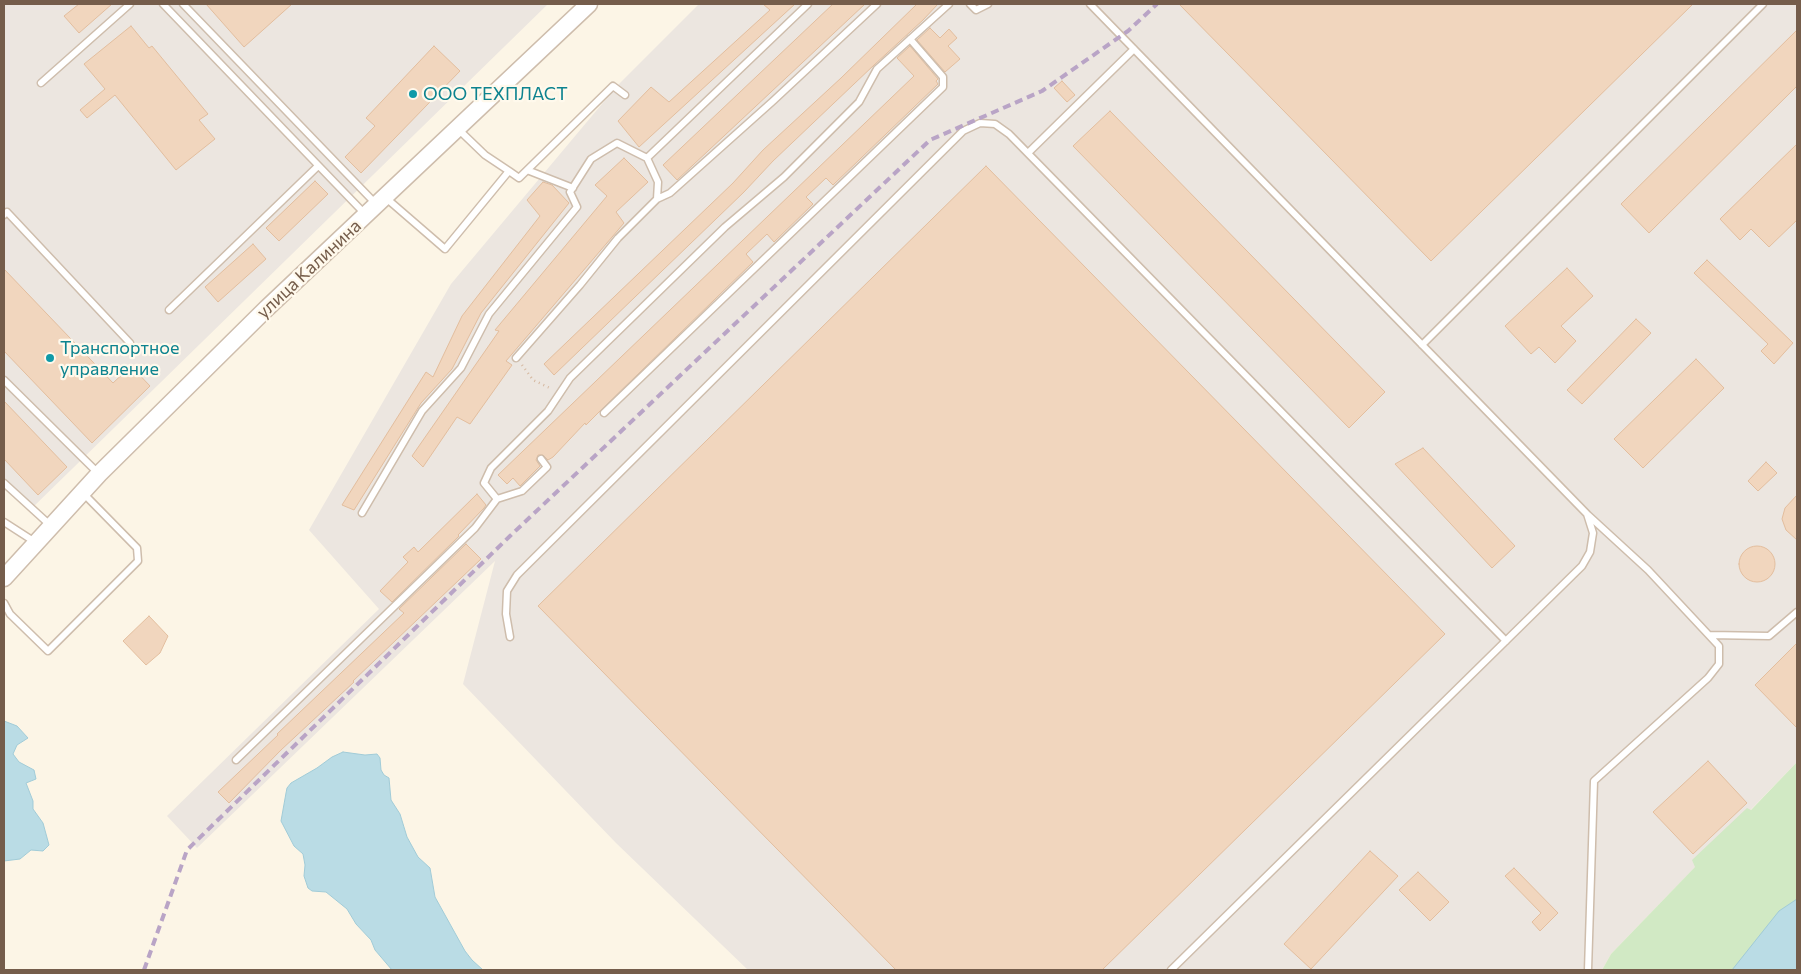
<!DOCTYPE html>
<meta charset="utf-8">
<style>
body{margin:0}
#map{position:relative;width:1801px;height:974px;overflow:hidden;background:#fcf5e6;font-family:Commissioner,sans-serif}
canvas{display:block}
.frame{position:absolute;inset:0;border:5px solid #755d4b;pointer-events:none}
</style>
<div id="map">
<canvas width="1801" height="974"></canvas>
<div class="frame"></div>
</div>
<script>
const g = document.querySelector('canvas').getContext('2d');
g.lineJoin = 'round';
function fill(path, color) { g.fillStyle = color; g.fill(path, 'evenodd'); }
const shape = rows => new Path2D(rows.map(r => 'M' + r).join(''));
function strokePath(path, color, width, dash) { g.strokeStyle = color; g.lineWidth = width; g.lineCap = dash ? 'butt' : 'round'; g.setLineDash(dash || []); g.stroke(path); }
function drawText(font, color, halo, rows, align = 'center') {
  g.font = font + ' Commissioner,sans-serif'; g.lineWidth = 4.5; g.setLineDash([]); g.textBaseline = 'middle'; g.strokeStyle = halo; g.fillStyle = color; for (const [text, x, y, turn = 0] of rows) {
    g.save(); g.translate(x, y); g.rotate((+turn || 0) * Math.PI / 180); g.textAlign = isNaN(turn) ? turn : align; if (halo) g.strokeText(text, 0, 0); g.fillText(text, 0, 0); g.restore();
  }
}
fill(shape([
 [4,4,548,4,29,511,4,489],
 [699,4,1797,4,1797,762,1611,954,1602,970,748,970,616,843,463,684,495,561,197,848,167,816,379,609,309,530,451,284,617,86]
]), '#ece6e0');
fill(shape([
 [1797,762,1797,970,1602,970,1611,954,1695,867,1692,860,1747,808,1751,810]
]), '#d1e9c4');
const water = shape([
 [4,721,17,726,28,738,17,745,13,754,19,762,34,770,36,779,26,783,33,801,33,809,43,823,49,845,43,851,31,850,20,859,4,861,4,721],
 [343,752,365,755,377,754,380,758,381,770,384,775,389,778,391,800,400,814,407,837,418,857,430,868,435,897,465,951,472,960,483,970,392,970,375,950,371,940,356,924,347,909,326,892,312,891,308,888,304,876,305,865,303,854,294,846,281,821,286,793,287,788,291,783,317,768,332,757,343,752],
 [1797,899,1797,970,1732,970,1779,911,1797,899]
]);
fill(water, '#badce5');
strokePath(water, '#a1cbd7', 1);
const building = shape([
 [79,4,112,4,79,33,64,16,79,4],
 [206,4,292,4,244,47,206,4],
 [763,4,795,4,639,147,618,121,651,87,669,102,770,10,763,4],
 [833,4,865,4,677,180,663,165,833,4],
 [917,4,938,4,923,20,874,65,773,161,744,192,554,375,544,364,733,183,763,150,841,78,917,4],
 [1179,4,1693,4,1431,261,1179,4],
 [131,26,149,48,152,46,208,114,199,120,215,139,176,170,115,95,87,118,80,110,105,89,84,64,131,26],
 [930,28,940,38,949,29,957,38,948,46,960,59,945,72,917,40,930,28],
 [1797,30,1797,86,1649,233,1621,204,1797,30],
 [434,46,460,71,361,173,345,157,375,126,366,118,434,46],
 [910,46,938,79,936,81,938,84,833,185,826,178,806,197,813,204,774,242,767,234,746,254,753,262,599,412,586,425,585,423,553,457,548,460,543,455,538,455,536,460,540,466,520,486,513,478,507,484,498,475,914,76,897,58,910,46],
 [1062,81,1075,95,1067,102,1054,88,1062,81],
 [1110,111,1385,392,1349,428,1073,146,1110,111],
 [1797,144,1797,220,1769,247,1751,229,1740,240,1720,219,1797,144],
 [624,158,648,182,616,212,624,223,506,361,512,365,470,424,457,417,423,467,412,456,499,331,495,330,607,196,595,185,624,158],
 [986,166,1445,634,1102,970,896,970,538,606,986,166],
 [315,181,328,194,279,241,266,228,315,181],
 [543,182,552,185,569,203,481,313,452,369,421,403,354,510,342,505,426,372,433,377,462,316,540,216,527,200,543,182],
 [253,244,266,259,218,302,205,287,253,244],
 [1707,260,1793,343,1774,364,1761,351,1768,344,1694,273,1707,260],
 [1567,268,1593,296,1561,326,1576,341,1555,363,1539,347,1531,354,1505,326,1567,268],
 [4,269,113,383,131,366,150,386,92,443,4,351,4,269],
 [1636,319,1651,333,1582,404,1567,390,1636,319],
 [1696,359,1724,388,1643,468,1614,439,1696,359],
 [4,401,67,467,38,495,4,459,4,401],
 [1423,448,1515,546,1492,568,1395,464,1423,448],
 [1766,462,1777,473,1758,491,1748,481,1766,462],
 [477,494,486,505,484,508,458,535,459,536,392,602,380,591,408,562,403,557,414,547,418,552,477,494],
 [1797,495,1797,540,1786,530,1782,519,1785,508,1797,495],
 [466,544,481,559,353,681,354,682,281,750,229,803,218,792,278,735,277,734,404,613,399,609,466,544],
 '1739 564a18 18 0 1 1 36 0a18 18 0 1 1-36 0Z',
 [149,616,168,636,160,653,146,665,123,641,149,616],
 [1797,643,1797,728,1755,685,1797,643],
 [1708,761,1747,803,1693,854,1653,812,1708,761],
 [1370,851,1398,876,1311,969,1284,944,1370,851],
 [1514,868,1558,913,1540,931,1532,922,1541,913,1505,876,1514,868],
 [1418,872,1449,902,1430,921,1399,890,1418,872]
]);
fill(building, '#f1d6be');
strokePath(building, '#e3be9e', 1);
const service = shape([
 [163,4,365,214],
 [183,4,376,204],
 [970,4,976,10,988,4],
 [1090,4,1587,514,1593,533,1590,552,1582,566,1171,970],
 [41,83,130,4],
 [458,129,485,155,509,171],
 [1028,153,1134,49],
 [527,170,573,188],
 [386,198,445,249,509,171,519,178,613,86,625,95],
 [657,199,670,193,773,101,877,4],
 [4,215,7,212,130,343],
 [169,310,318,166],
 [1422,345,1763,4],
 [516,358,580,285,618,238,657,199,658,182,647,158],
 [4,380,98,473],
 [604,413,943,87,943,77,910,39],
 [4,483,50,525],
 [497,499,522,491,547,467,541,459],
 [362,513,422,411,461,368,489,314,577,207,570,192,591,159,617,143,647,158,808,4],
 [1588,515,1648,570,1719,646,1719,664,1708,678,1594,781,1588,970],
 [4,522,35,542],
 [4,603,10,614,48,651,138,561,137,548,83,493],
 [1709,635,1769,636,1797,612],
 [510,637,506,614,507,591,517,575,963,131,980,123,995,124,1009,134,1506,641],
 [236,760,475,528,497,499,484,483,491,468,548,411,570,378,725,227,784,177,859,102,877,69,949,4]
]);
const tertiary = shape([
 [4,578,99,474,267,308,589,4]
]);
strokePath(service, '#cebdac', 9);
strokePath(tertiary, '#cebdac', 19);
strokePath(shape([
 [522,365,533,380,552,389]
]), '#d6b9a1', 2.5, [1, 4]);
strokePath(service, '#fff', 6);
strokePath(tertiary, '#fff', 16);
strokePath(shape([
 [144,970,187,850,510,536,930,140,1042,91,1128,31,1157,4]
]), '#b9a4c6', 4, [8, 5]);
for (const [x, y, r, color] of [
 [413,94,5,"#0f9aa8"],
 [50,358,5,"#0f9aa8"]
]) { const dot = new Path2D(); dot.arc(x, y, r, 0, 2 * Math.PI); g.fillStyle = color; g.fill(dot); strokePath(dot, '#fff9ec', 2); }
drawText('18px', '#0d838f', '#fff9ec', [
 ["ООО ТЕХПЛАСТ",423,94],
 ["Транспортное",60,348],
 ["управление",60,369]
], 'left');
drawText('18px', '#755d4b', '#fff9ec', [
 ["улица Калинина",309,269,-43]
]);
</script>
